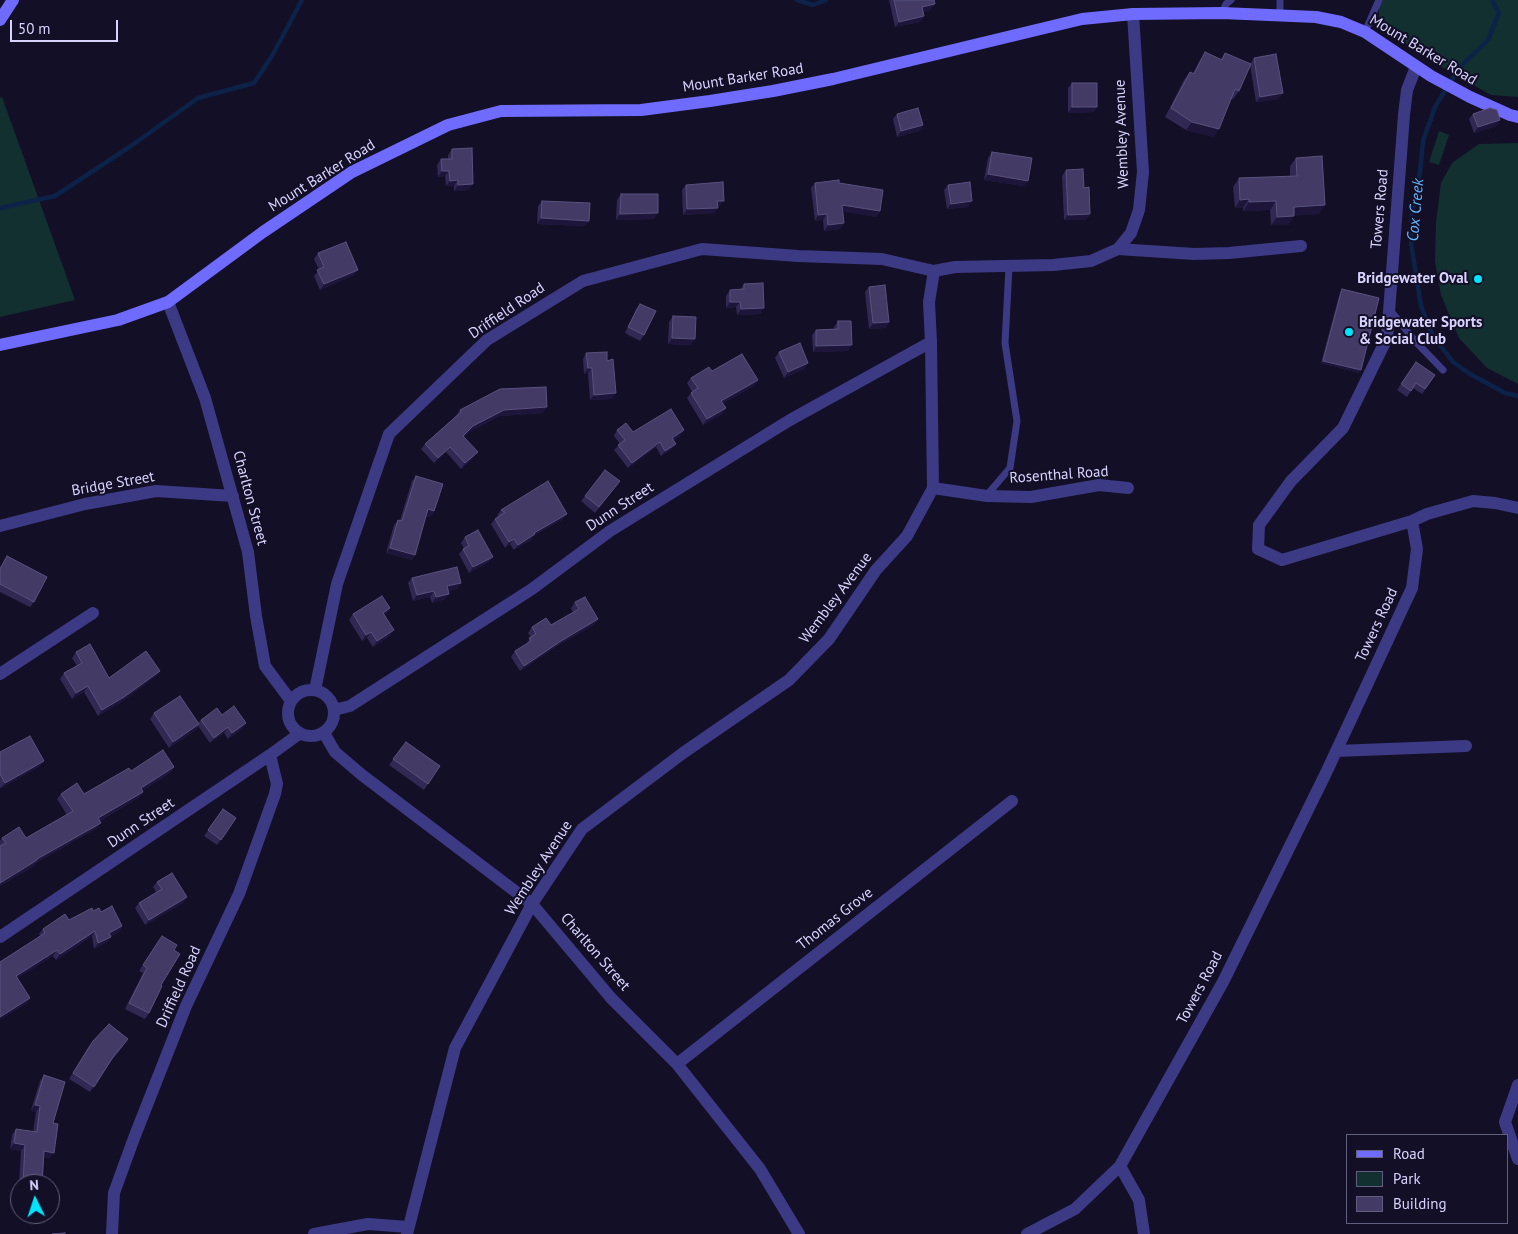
<!DOCTYPE html>
<style>
body{margin:0}
#map{position:relative;width:1518px;height:1234px;overflow:hidden;background:#130f26;font-family:"PT Sans",sans-serif}
canvas{display:block}
.legend{position:absolute;left:1346px;top:1134px;width:162px;height:90px;box-sizing:border-box;background:#130f26;border:1px solid #625e7d;margin:0;padding:6px 9px;list-style:none;font-size:15px;color:#d9d4ff}
.legend li{display:flex;align-items:center;gap:10px;height:25px}
.legend b{width:25px;border:1px solid #625e7d}
.north{position:absolute;left:10px;top:1174px;width:50px;height:50px;box-sizing:border-box;background:#130f26;border:1px solid #625e7d;border-radius:50%;rotate:356deg;font-size:14px;font-weight:700;line-height:20px;text-align:center;color:#d9d4ff}
.north::after{content:'';display:block;margin:auto;width:18px;height:22px;background:#00e5ff;clip-path:polygon(50% 0,100% 100%,50% 72%,0 100%)}
.scale{position:absolute;left:10px;top:20px;width:108px;height:22px;box-sizing:border-box;border:2px solid #d9d4ff;border-top:0;padding-left:6px;font-size:15px;line-height:18px;white-space:nowrap;color:#d9d4ff;-webkit-text-stroke:4px #130f26;paint-order:stroke}
</style>
<div id="map">
<canvas width="1518" height="1234"></canvas>
<ul class="legend">
<li><b style="height:6px;background:#6f6bff"></b>Road</li>
<li><b style="height:14px;background:#12302f"></b>Park</li>
<li><b style="height:14px;background:#433a66"></b>Building</li>
</ul>
<div class="north">N</div>
<div class="scale">50 m</div>
</div>
<script>
const g = document.querySelector('canvas').getContext('2d');
g.lineJoin = 'round';
function fill(path, color) { g.fillStyle = color; g.fill(path, 'evenodd'); }
const shape = rows => new Path2D(rows.map(r => 'M' + r).join(''));
function strokePath(path, color, width, dash) { g.strokeStyle = color; g.lineWidth = width; g.lineCap = dash ? 'butt' : 'round'; g.setLineDash(dash || []); g.stroke(path); }
function drawText(font, color, halo, rows, align = 'center') {
  g.font = font + ' "PT Sans",sans-serif'; g.lineWidth = 4; g.setLineDash([]); g.textBaseline = 'middle'; g.strokeStyle = halo; g.fillStyle = color; for (const [text, x, y, turn = 0] of rows) {
    g.save(); g.translate(x, y); g.rotate((+turn || 0) * Math.PI / 180); g.textAlign = isNaN(turn) ? turn : align; if (halo) g.strokeText(text, 0, 0); g.fillText(text, 0, 0); g.restore();
  }
}
fill(shape([
 [1383,0,1518,0,1518,97,1491,95,1438,65,1391,34,1379,22,1379,7],
 [2,97,75,300,0,317,0,98],
 [1439,131,1449,135,1439,165,1429,162],
 [1518,143,1518,384,1487,368,1459,338,1441,295,1435,262,1436,222,1441,183,1452,163,1479,144]
]), '#12302f');
strokePath(shape([
 [797,0,813,5,826,0],
 [1492,0,1499,13,1488,40,1459,68,1435,107,1423,141,1420,172,1412,213,1411,243,1421,306,1433,336,1453,362,1470,374,1505,393,1518,396],
 [0,208,55,196,131,146,198,98,254,83,272,56,302,0]
]), '#0c2248', 4.5);
strokePath(shape([
 [1280,0,1280,15],
 [1222,13,1226,4,1231,0],
 [1365,32,1379,0],
 [1390,310,1415,341,1443,370],
 [987,495,1010,468,1017,421,1005,343,1009,267]
]), '#3d3a85', 7);
strokePath(shape([
 [1118,249,1194,254,1229,253,1301,246],
 [168,302,205,398,248,552,256,616,265,666,291,701],
 [933,488,987,496,1031,497,1099,485,1128,488],
 [1412,521,1427,514,1473,501,1495,503,1518,508],
 [0,526,85,504,156,491,233,496],
 [0,674,93,613],
 '288 713a23 23 0 1 1 46 0a23 23 0 1 1-46 0Z',
 [315,690,337,584,389,434,487,340,583,281,702,249,798,256,882,259,934,271],
 [334,710,350,706,532,589,610,531,790,420,931,342],
 [324,733,335,752,362,775,532,904,611,998,677,1064,760,1169,799,1234],
 [1336,751,1466,746],
 [0,937,270,755,299,734],
 [677,1064,1012,801],
 [1518,1085,1505,1122,1518,1159],
 [1120,1166,1139,1200,1144,1234],
 [112,1234,114,1193,134,1138,186,1006,239,894,275,794,277,784,270,755],
 [314,1234,368,1224,408,1227],
 [1027,1234,1075,1209,1120,1166,1223,982,1326,773,1412,588,1417,549,1412,521,1282,560,1258,549,1259,525,1291,481,1343,428,1387,338,1404,115,1407,90,1416,67]
]), '#3d3a85', 12);
strokePath(shape([
 [407,1234,455,1048,532,904,582,829,683,753,789,680,829,639,876,570,907,536,933,488,931,342,929,302,934,271,955,267,1053,265,1091,261,1118,249,1131,233,1139,210,1143,172,1133,14]
]), '#3d3a85', 12);
strokePath(shape([
 [0,20,13,0],
 [0,345,118,320,168,302,263,232,352,172,448,125,501,111,641,110,710,101,773,91,833,79,1082,19,1133,14,1222,13,1316,17,1341,22,1365,32,1431,76,1470,97,1510,115,1518,117]
]), '#6f6bff', 12);
fill(shape([
 [889,0,934,0,931,10,923,12,924,16,920,22,895,27],
 [1205,52,1221,59,1225,53,1250,64,1254,58,1279,99,1256,102,1250,65,1239,91,1233,99,1231,99,1214,137,1186,130,1165,117,1184,80,1190,72,1193,73,1200,60],
 [1072,83,1097,107,1093,112,1068,113,1068,88],
 [897,114,923,125,919,131,897,137,893,119],
 [1473,114,1500,120,1496,126,1474,133,1469,119],
 [452,149,469,190,454,191,454,186,446,186,445,176,438,177,437,165,441,159,448,159,448,155],
 [992,152,1024,186,984,180,988,158],
 [1296,158,1319,214,1294,215,1288,225,1271,225,1270,210,1243,211,1243,208,1235,208,1233,187,1239,178,1290,176,1290,166],
 [1066,170,1084,188,1090,214,1086,220,1064,220,1062,176],
 [815,183,880,211,876,217,842,211,844,223,840,229,824,231,823,220,815,221,811,188],
 [686,185,720,206,718,206,714,213,683,215,682,190],
 [948,185,968,207,947,209,944,190],
 [621,194,654,219,616,220,617,200],
 [542,201,589,221,585,226,537,224,538,206],
 [318,253,354,275,320,290,314,276,319,270,314,259],
 [744,284,760,314,737,315,736,307,726,308,726,296,730,290,740,290],
 [869,287,889,322,885,328,869,329,865,292],
 [1342,289,1359,373,1321,363,1340,292],
 [640,304,644,335,640,341,625,333,636,309],
 [673,316,691,345,668,344,669,322],
 [838,321,848,351,813,352,812,335,816,330,834,329,834,327],
 [779,352,808,363,804,369,784,378,775,358],
 [586,353,612,399,590,400,588,373,584,374,583,359],
 [1416,362,1435,375,1422,394,1413,388,1407,397,1397,390],
 [712,371,754,386,723,403,726,408,722,414,703,425,687,398,692,392,687,383,691,378],
 [460,410,543,413,500,416,469,432,464,437,474,457,461,469,446,452,434,463,421,449,425,444,456,416],
 [617,430,633,432,680,436,674,440,672,449,661,456,656,447,628,468,614,450,620,444,614,436],
 [416,476,434,511,430,517,426,516,415,555,412,560,386,553,394,525,398,520,400,520,412,481],
 [620,481,595,513,581,501,585,496],
 [501,510,563,519,533,536,531,540,514,550,510,544,505,548,491,524,495,519,499,516,497,515],
 [465,537,489,562,469,573,459,554,464,548,461,543],
 [7,556,34,602,30,607,0,592,0,568],
 [412,578,461,583,457,589,448,591,449,594,445,599,432,603,430,597,413,601,408,583],
 [575,602,594,625,557,646,520,671,511,657,515,651,526,644,531,637,528,633,532,627,551,625,573,612,571,608],
 [390,608,386,614,384,615,390,636,373,647,367,638,362,641,349,620,353,614],
 [76,652,109,678,160,671,156,676,120,703,98,716,84,692,72,699,60,679,64,673,77,666,72,658],
 [154,713,198,723,201,720,222,715,242,729,228,739,224,733,210,743,198,726,195,730,169,748,150,719],
 [406,742,440,766,424,790,389,765],
 [0,752,40,766,1,788,0,787],
 [174,767,170,773,142,791,139,797,100,821,97,828,36,863,34,866,0,886,0,841,2,838,26,838,67,815,57,799,61,794,84,794,131,771],
 [223,809,236,818,217,845,204,836],
 [157,882,187,897,183,903,145,925,135,908,139,903,156,892,153,887],
 [93,911,101,912,122,926,119,932,111,936,111,937,107,942,94,949,92,936,56,960,53,956,17,978,30,998,26,1004,0,962,40,936,39,934,43,929],
 [158,941,174,950,149,1013,145,1019,125,1009,143,973,139,971],
 [124,1045,111,1061,90,1092,69,1079,89,1046],
 [44,1075,53,1123,50,1158,44,1157,42,1184,20,1184,20,1197,18,1197,21,1151,10,1149,12,1135,16,1129,33,1132,36,1112,31,1110,40,1081]
]), '#312854');
fill(shape([
 [935,4,931,10,918,13,922,7],
 [924,16,920,22,895,27,899,22],
 [1283,93,1279,99,1256,102,1260,97],
 [1072,107,1097,107,1093,112,1068,113],
 [1500,120,1496,126,1474,133,1478,127],
 [1192,122,1219,129,1214,137,1186,130],
 [923,125,919,131,897,137,901,131],
 [442,171,449,171,445,176,438,177],
 [988,174,1028,181,1024,186,984,180],
 [458,180,454,186,446,186,450,181],
 [473,184,469,190,454,191,458,185],
 [1249,199,1243,208,1235,208,1240,200],
 [717,201,724,201,720,206,713,207],
 [972,201,968,207,947,209,951,204],
 [1276,201,1270,210,1243,211,1249,202],
 [842,205,880,211,876,217,838,211],
 [1325,205,1319,214,1288,216,1294,207],
 [718,208,714,213,683,215,687,209],
 [658,213,654,219,616,220,620,214],
 [827,214,823,220,815,221,818,215],
 [1090,214,1086,220,1064,220,1068,215],
 [1294,216,1288,225,1271,225,1277,217],
 [541,218,589,221,585,226,537,224],
 [844,223,840,229,824,231,828,225],
 [358,270,354,275,320,290,324,284],
 [730,302,740,302,736,307,726,308],
 [764,308,760,314,737,315,741,309],
 [889,322,885,328,869,329,873,323],
 [672,338,695,339,691,345,668,344],
 [852,345,848,351,813,352,816,346],
 [1323,361,1361,370,1359,373,1321,363],
 [808,363,804,369,784,378,788,372],
 [588,368,592,368,588,373,584,374],
 [758,380,754,386,717,406,721,401],
 [616,393,612,399,590,400,594,395],
 [547,407,543,413,500,416,469,432,459,441,463,436,473,426,504,410],
 [726,408,722,414,703,425,707,419],
 [684,430,680,436,668,443,672,438],
 [660,442,656,447,628,468,632,463],
 [676,444,672,449,661,456,665,451],
 [450,447,446,452,434,463,438,458],
 [478,452,474,457,461,469,465,463],
 [428,509,434,511,430,517,424,515],
 [567,514,563,519,533,536,531,540,514,550,518,545,534,533],
 [514,539,510,544,505,548,509,542],
 [390,548,415,555,412,560,386,553],
 [493,557,489,562,469,573,473,567],
 [461,583,457,589,443,592,447,586],
 [434,591,430,597,413,601,417,595],
 [449,594,445,599,432,603,436,597],
 [390,608,386,614,379,619,383,613],
 [598,619,594,625,557,646,520,671,524,666,561,641],
 [394,630,390,636,373,647,377,641],
 [371,632,367,638,362,641,366,635],
 [160,671,156,676,120,703,98,716,102,710],
 [88,686,84,692,72,699,76,693],
 [246,723,242,729,228,739,232,733],
 [199,724,195,730,169,748,173,742],
 [228,727,224,733,210,743,214,738],
 [44,761,40,766,1,788,5,783],
 [174,767,170,773,137,794,141,788],
 [143,792,139,797,94,824,98,818],
 [101,823,97,828,36,863,34,866,0,886,0,883,37,859],
 [187,897,183,903,145,925,149,920],
 [122,926,119,932,105,939,109,933],
 [95,931,92,936,56,960,60,954],
 [111,937,107,942,94,949,98,943],
 [57,950,53,956,12,982,16,976],
 [30,998,26,1004,0,1020,0,1017],
 [35,1105,40,1106,36,1112,31,1110],
 [14,1143,25,1145,21,1151,10,1149],
 [44,1151,54,1153,50,1158,40,1157]
]), '#1d163a');
const building = shape([
 [894,0,934,0,935,4,922,7,924,16,899,22,894,0],
 [1205,52,1222,60,1225,53,1251,64,1239,91,1235,89,1219,129,1192,122,1171,108,1190,72,1194,74,1205,52],
 [1276,54,1283,93,1260,97,1254,58,1276,54],
 [1072,83,1097,83,1097,107,1072,107,1072,83],
 [918,108,923,125,901,131,897,114,918,108],
 [1490,108,1497,110,1500,120,1478,127,1473,114,1490,108],
 [472,148,473,184,458,185,458,180,450,181,449,171,442,171,441,159,452,159,452,149,472,148],
 [992,152,1032,158,1028,181,988,174,992,152],
 [1322,156,1325,205,1294,207,1294,216,1277,217,1276,201,1249,202,1249,199,1240,200,1239,178,1297,176,1296,158,1322,156],
 [1083,169,1084,188,1089,187,1090,214,1068,215,1066,170,1083,169],
 [839,180,839,183,883,190,880,211,842,205,844,223,828,225,827,214,818,215,815,183,839,180],
 [723,182,724,201,717,201,718,208,687,209,686,185,723,182],
 [970,182,972,201,951,204,948,185,970,182],
 [621,194,658,194,658,213,620,214,621,194],
 [542,201,590,203,589,221,541,218,542,201],
 [346,242,358,270,324,284,317,270,324,267,318,253,346,242],
 [763,283,764,308,741,309,740,302,730,302,730,290,744,289,744,284,763,283],
 [885,285,889,322,873,323,869,287,885,285],
 [1342,289,1379,298,1361,370,1323,361,1342,289],
 [640,304,656,311,644,335,628,327,640,304],
 [673,316,696,317,695,339,672,338,673,316],
 [838,321,851,321,852,345,816,346,816,330,838,329,838,321],
 [800,343,808,363,788,372,779,352,800,343],
 [607,352,607,361,613,359,616,393,594,395,592,368,588,368,586,353,607,352],
 [742,354,758,380,721,401,726,408,707,419,691,393,698,388,691,378,709,367,712,371,742,354],
 [1416,362,1435,375,1425,389,1416,383,1411,391,1401,384,1416,362],
 [546,387,547,407,504,410,473,426,463,436,478,452,465,463,450,447,438,458,425,444,461,412,460,410,500,389,546,387],
 [671,409,684,430,672,438,676,444,665,451,660,442,632,463,618,445,625,440,617,430,626,423,633,432,671,409],
 [605,470,620,481,599,507,585,496,605,470],
 [416,476,443,484,434,511,428,509,415,555,390,548,398,520,402,521,416,476],
 [548,481,567,514,534,533,535,534,518,545,514,539,509,542,495,519,505,512,501,510,548,481],
 [478,530,493,557,473,567,463,549,469,546,465,537,478,530],
 [7,556,47,577,34,602,0,584,0,569,7,556],
 [457,567,461,583,447,586,449,594,436,597,434,591,417,595,412,578,457,567],
 [382,596,390,608,383,613,394,630,377,641,371,632,366,635,353,614,382,596],
 [585,597,598,619,561,641,524,666,515,651,531,641,529,638,536,634,532,627,546,618,551,625,579,609,575,602,585,597],
 [90,644,109,678,146,651,160,671,124,697,102,710,88,686,76,693,64,673,82,663,76,652,90,644],
 [180,696,199,724,173,742,154,713,180,696],
 [234,706,246,723,232,733,228,727,214,738,201,720,217,708,222,715,234,706],
 [30,736,44,761,5,783,0,774,0,752,30,736],
 [406,742,440,766,428,784,393,759,406,742],
 [163,750,174,767,141,788,143,792,98,818,101,823,37,859,37,860,0,883,0,846,6,843,2,838,19,827,26,838,73,811,61,794,77,783,84,794,129,768,131,771,163,750],
 [223,809,236,818,221,840,208,830,223,809],
 [172,873,187,897,149,920,139,903,162,889,157,882,172,873],
 [112,906,122,926,109,933,111,937,98,943,95,931,60,954,57,950,16,976,30,998,0,1017,0,962,45,933,43,929,65,914,69,920,92,908,93,911,99,908,101,912,112,906],
 [162,936,177,945,174,950,180,954,161,985,162,986,149,1013,129,1003,147,968,143,965,162,936],
 [109,1024,128,1039,113,1057,94,1087,73,1073,93,1041,109,1024],
 [44,1075,65,1082,53,1123,58,1124,54,1153,44,1151,42,1184,23,1184,25,1145,14,1143,16,1129,37,1132,40,1106,35,1105,44,1075],
 [65,1233,65,1234,52,1234,65,1233]
]);
fill(building, '#433a66');
strokePath(building, '#5a527e', 1);
for (const [x, y, r, color] of [
 [1478,279,5,"#00e5ff"],
 [1349,332,5,"#00e5ff"]
]) { const dot = new Path2D(); dot.arc(x, y, r, 0, 2 * Math.PI); g.fillStyle = color; g.fill(dot); strokePath(dot, '#130f26', 2); }
drawText('15px', '#d9d4ff', '#130f26', [
 ["Mount Barker Road",1423,50,31],
 ["Mount Barker Road",743,78,-9],
 ["Wembley Avenue",1122,134,-92],
 ["Mount Barker Road",322,176,-32],
 ["Towers Road",1380,209,-85],
 ["Driffield Road",507,311,-34],
 ["Rosenthal Road",1059,475,-4],
 ["Bridge Street",113,484,-10],
 ["Charlton Street",250,498,75],
 ["Dunn Street",620,507,-33],
 ["Wembley Avenue",836,598,-53],
 ["Towers Road",1377,625,-65],
 ["Dunn Street",141,823,-34],
 ["Wembley Avenue",539,868,-57],
 ["Thomas Grove",835,919,-38],
 ["Charlton Street",595,952,49],
 ["Driffield Road",179,987,-66],
 ["Towers Road",1200,988,-62]
]);
drawText('bold 15px', '#d9d4ff', '#130f26', [
 ["Bridgewater Oval",1468,279],
 ["Bridgewater Sports",1359,323,"left"],
 ["& Social Club",1359,340,"left"]
], 'right');
drawText('italic 16px', '#62b6ff', '#130f26', [
 ["Cox Creek",1416,210,-85]
]);
</script>
